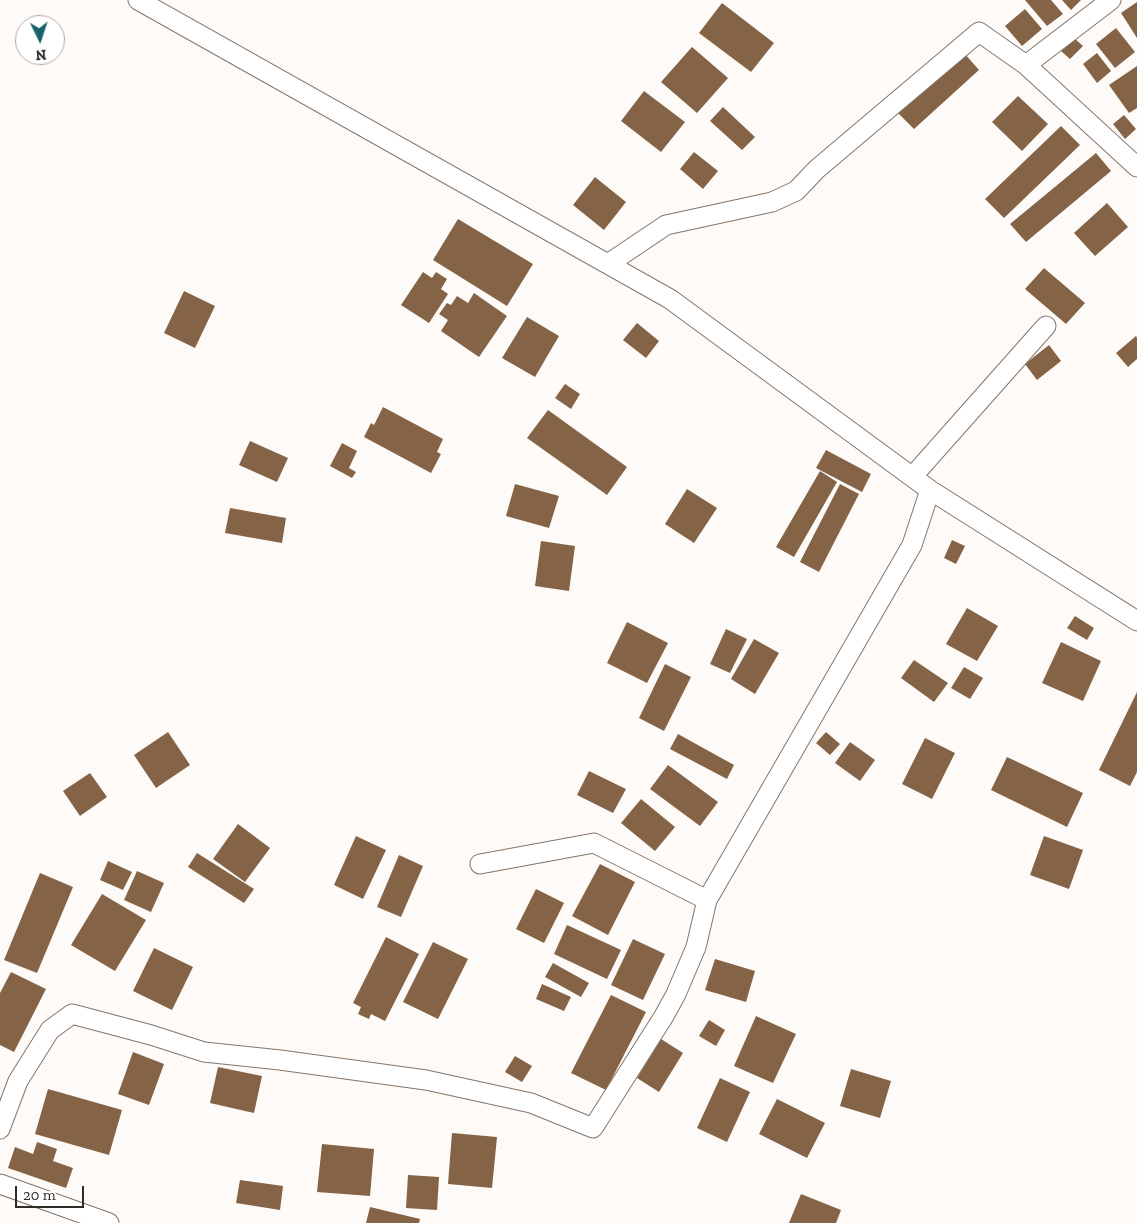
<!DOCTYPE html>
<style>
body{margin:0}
#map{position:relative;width:1137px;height:1223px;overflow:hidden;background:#fdfaf7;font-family:"Zilla Slab",serif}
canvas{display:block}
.north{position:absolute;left:15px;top:15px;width:50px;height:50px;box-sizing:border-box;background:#fff;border:1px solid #adaba9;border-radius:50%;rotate:176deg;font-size:14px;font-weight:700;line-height:20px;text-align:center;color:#322c27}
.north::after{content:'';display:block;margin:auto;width:18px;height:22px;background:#16636d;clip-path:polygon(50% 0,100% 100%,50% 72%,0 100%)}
.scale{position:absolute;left:15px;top:1186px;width:69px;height:22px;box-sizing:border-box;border:2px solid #322c27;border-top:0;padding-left:6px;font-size:15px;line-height:18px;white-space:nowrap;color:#322c27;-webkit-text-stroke:4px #fff;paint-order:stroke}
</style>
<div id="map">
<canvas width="1137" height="1223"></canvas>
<div class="north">N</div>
<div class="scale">20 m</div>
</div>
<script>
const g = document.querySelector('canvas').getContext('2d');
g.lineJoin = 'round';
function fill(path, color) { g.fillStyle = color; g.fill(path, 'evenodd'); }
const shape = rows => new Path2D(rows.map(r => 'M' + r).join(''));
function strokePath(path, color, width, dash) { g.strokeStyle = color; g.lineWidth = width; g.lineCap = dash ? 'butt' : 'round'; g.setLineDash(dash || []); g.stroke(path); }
fill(shape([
 [1025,0,1051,0,1063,14,1047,26],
 [1062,0,1081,0,1071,10],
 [1137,2,1137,38,1121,13],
 [722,3,774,43,751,72,699,33],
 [1025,9,1042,29,1022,46,1005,26],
 [1116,28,1135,52,1115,68,1096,44],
 [1074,38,1083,46,1070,59,1061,51],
 [692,47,728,78,697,113,661,82],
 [964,53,979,70,914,129,898,113],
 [1097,53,1111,71,1097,83,1083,64],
 [1137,66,1137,108,1129,113,1109,85],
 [644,91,685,122,661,152,621,121],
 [1018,96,1048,124,1022,151,992,122],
 [723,107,755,137,742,150,710,121],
 [1124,115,1136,129,1125,139,1113,124],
 [1061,126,1080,145,1004,218,985,199],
 [694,152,718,171,703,189,680,169],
 [1096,153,1111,171,1026,242,1010,224],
 [595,177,626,202,604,230,573,205],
 [1107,203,1128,227,1095,256,1074,233],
 [458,219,533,264,507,306,433,260],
 [1044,268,1085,303,1066,324,1025,289],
 [423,272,432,278,436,272,447,279,441,289,448,294,429,323,401,305],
 [184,291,215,306,195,348,164,333],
 [474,293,507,316,479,357,441,331,448,320,439,314,447,303,451,305,457,296,468,303],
 [527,317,559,336,535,377,502,358],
 [637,323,659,341,646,358,623,340],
 [1136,336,1137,338,1137,359,1128,367,1116,353],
 [1049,345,1061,361,1037,380,1025,364],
 [565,384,580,394,571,409,555,398],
 [383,407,443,439,437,452,441,454,431,473,364,437,371,423,374,425],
 [548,410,627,467,607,495,527,438],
 [250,441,288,458,277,482,239,465],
 [342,443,357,451,349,468,356,472,352,478,330,466],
 [826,450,871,474,862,492,816,468],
 [820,471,837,482,794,557,776,547],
 [515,484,559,496,549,528,506,516],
 [840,484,859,494,819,572,800,562],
 [687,489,717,508,694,543,665,524],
 [230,508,286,518,282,543,225,533],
 [952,540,965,546,956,564,944,558],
 [541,541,575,546,569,591,535,586],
 [967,608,998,626,977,661,946,644],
 [1075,616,1094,628,1087,640,1067,628],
 [627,622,668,643,647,683,607,663],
 [726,629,747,639,730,673,710,664],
 [754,639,779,653,755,694,731,679],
 [1061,642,1101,661,1083,701,1042,683],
 [914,660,948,683,934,702,901,678],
 [665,664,691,677,664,731,639,718],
 [964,667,983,678,970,699,951,688],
 [1137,692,1137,772,1130,786,1099,770],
 [168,732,190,765,156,788,134,755],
 [826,732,840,744,830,755,816,743],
 [678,734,734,765,727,779,670,749],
 [925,738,955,753,932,799,902,784],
 [850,742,875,760,860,781,835,763],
 [1007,757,1083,793,1067,827,991,790],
 [668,765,718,802,700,826,650,789],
 [589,771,626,789,613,813,577,795],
 [90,773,107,797,80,816,63,791],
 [641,799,675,827,655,851,621,823],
 [238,824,270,848,245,882,213,859],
 [356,836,386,850,363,899,334,885],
 [1044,836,1083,850,1069,889,1030,875],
 [197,853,254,889,244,903,188,867],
 [399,855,423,866,401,917,377,907],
 [108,861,132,872,123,890,100,880],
 [600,864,635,882,608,935,572,916],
 [137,871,164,883,151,912,124,900],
 [40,873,73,887,37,973,4,960],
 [536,889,564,903,544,943,516,929],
 [102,894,146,920,115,971,71,945],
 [567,925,621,950,607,979,554,954],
 [386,937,419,954,385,1021,371,1014,369,1019,358,1014,361,1007,353,1003],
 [633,939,665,954,643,1000,611,985],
 [433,942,468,959,438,1019,403,1002],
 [154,948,193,967,172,1010,133,991],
 [715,959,755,971,746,1002,705,990],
 [553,963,589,983,581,997,545,977],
 [11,972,46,989,14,1052,0,1045,0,993],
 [542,984,571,997,564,1011,536,999],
 [611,995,646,1012,606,1090,571,1073],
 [756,1016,796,1034,773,1083,734,1066],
 [709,1020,725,1030,716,1046,699,1036],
 [661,1039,683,1053,659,1092,637,1078],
 [133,1052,164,1064,149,1105,118,1094],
 [515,1056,532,1066,522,1082,505,1072],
 [218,1067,262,1076,254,1113,210,1103],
 [851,1069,891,1081,880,1118,840,1106],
 [720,1078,750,1092,727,1142,697,1128],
 [48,1089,122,1110,109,1155,35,1134],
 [777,1099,825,1123,807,1158,759,1134],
 [452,1133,497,1137,492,1188,448,1184],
 [37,1142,57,1149,53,1161,73,1168,66,1188,8,1168,15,1147,33,1154],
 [322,1144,374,1149,370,1196,317,1192],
 [408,1175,439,1177,437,1210,406,1208],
 [240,1180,283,1186,280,1210,236,1203],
 [801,1194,841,1210,836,1223,789,1223],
 [370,1207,420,1219,419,1223,366,1223]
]), '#856346');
const minor = shape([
 [138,0,670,299,930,490,1137,621],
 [1026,65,1111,0],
 [608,264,666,225,772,202,796,191,817,169,979,32,1026,65,1137,167],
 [912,477,1046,326],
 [480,864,594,843,707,900],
 [0,1129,18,1081,50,1030,72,1014,151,1035,204,1052,280,1060,426,1080,531,1103,593,1128,664,1016,676,994,696,947,707,900,912,545,930,490],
 [0,1184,109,1223]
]);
strokePath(minor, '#84756a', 21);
strokePath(minor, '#fff', 19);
</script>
